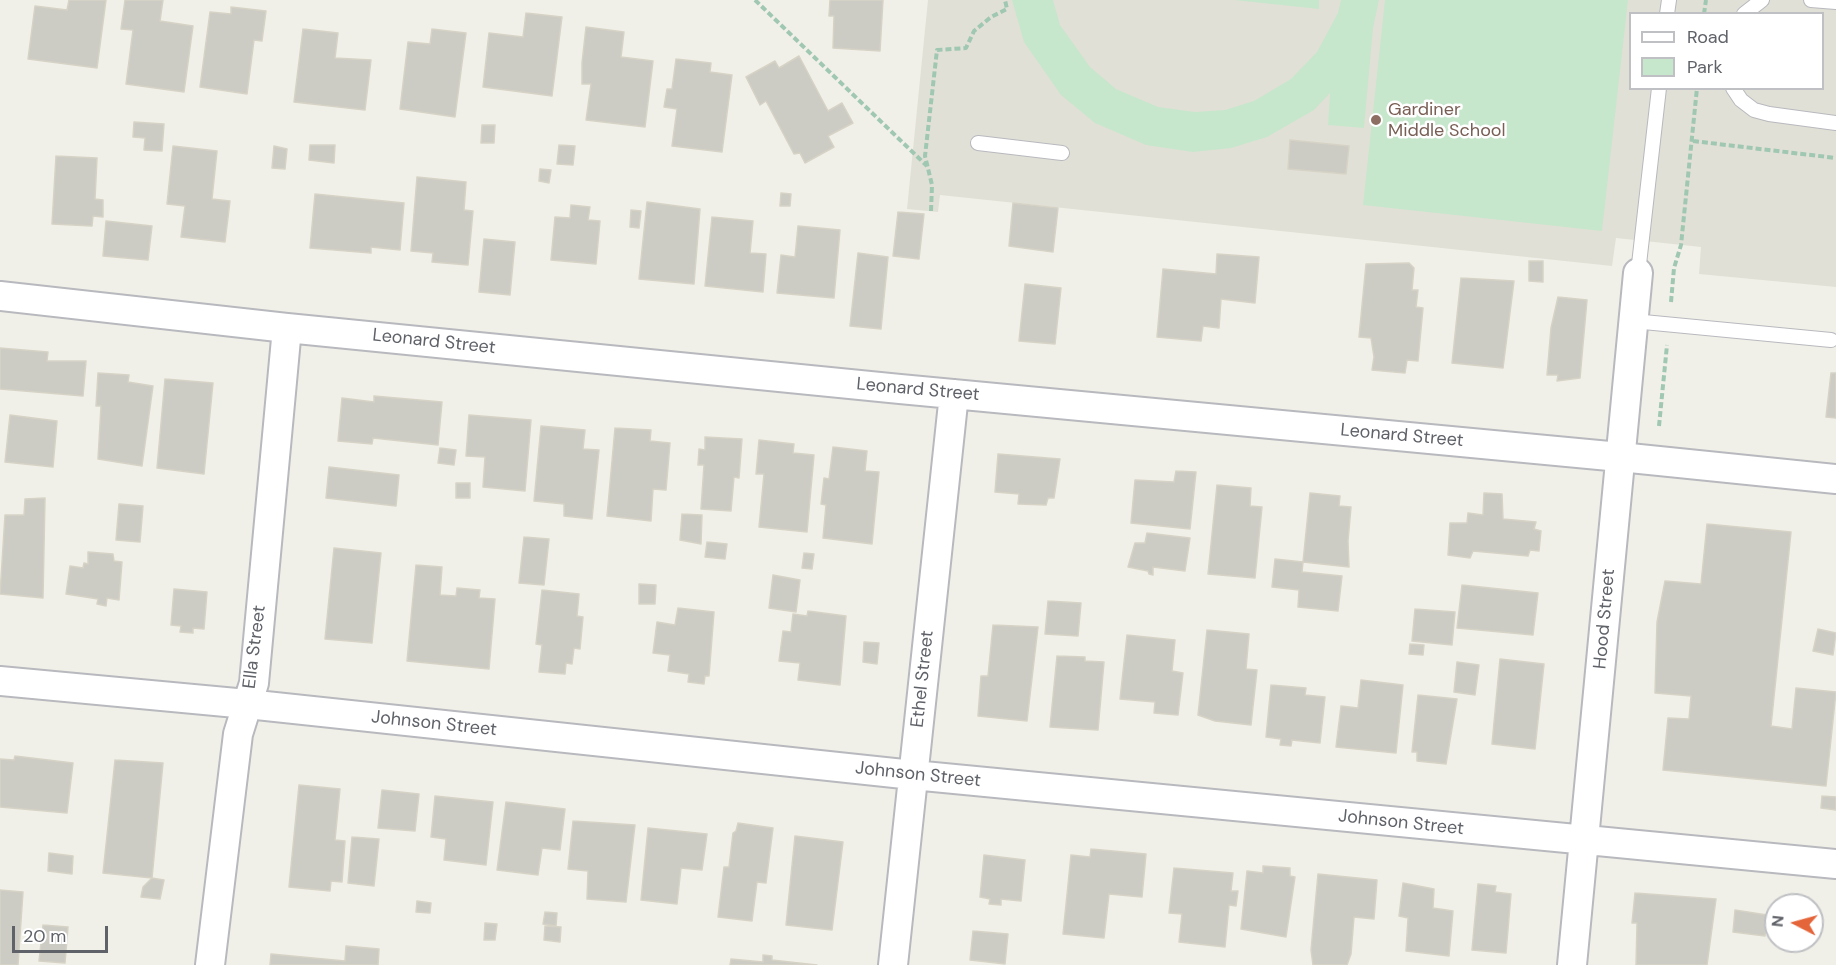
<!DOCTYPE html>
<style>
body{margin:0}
#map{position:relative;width:1836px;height:965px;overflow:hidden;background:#f1f0e8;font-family:"DM Sans",sans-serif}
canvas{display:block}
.legend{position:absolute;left:1629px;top:12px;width:195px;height:78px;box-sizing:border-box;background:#fff;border:2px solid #bfc0c3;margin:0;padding:8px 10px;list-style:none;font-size:18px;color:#5f6268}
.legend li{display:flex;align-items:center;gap:12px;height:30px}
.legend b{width:30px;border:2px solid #bfc0c3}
.north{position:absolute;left:1764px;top:893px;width:60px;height:60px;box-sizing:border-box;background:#fff;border:2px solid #bfc0c3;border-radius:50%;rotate:276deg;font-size:16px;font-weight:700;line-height:24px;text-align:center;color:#5f6268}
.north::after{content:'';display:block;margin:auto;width:21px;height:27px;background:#e5653a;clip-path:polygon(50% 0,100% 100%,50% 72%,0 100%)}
.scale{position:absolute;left:12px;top:926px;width:96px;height:27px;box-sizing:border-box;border:3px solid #5f6268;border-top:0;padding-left:8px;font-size:18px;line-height:21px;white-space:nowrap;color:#5f6268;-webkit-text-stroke:4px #fff;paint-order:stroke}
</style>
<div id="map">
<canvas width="1836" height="965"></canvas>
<ul class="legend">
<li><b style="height:8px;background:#fff"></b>Road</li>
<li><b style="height:16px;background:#c6e7cc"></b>Park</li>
</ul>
<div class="north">N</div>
<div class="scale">20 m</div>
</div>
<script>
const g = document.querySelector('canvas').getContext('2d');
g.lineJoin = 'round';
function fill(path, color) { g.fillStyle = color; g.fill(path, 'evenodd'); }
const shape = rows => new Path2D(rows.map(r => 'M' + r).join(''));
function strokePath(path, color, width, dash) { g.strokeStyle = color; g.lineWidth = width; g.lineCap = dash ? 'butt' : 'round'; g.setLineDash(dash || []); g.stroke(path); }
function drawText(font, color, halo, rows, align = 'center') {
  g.font = font + ' "DM Sans",sans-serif'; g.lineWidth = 5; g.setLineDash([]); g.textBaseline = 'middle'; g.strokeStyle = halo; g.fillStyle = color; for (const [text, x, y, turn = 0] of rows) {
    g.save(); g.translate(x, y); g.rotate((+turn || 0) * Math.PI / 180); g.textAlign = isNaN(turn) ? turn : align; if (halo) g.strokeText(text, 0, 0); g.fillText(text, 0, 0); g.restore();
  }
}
fill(shape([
 [928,0,1836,0,1836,287,1699,274,1701,247,1616,238,1612,266,940,195,938,212,907,209],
 [1630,14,1822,14,1822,88,1630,88]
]), '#e1e0d6');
fill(shape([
 [1012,0,1053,0,1060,25,1090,67,1116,89,1158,107,1195,112,1225,110,1254,101,1291,79,1317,52,1338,13,1341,0,1379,0,1373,28,1364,128,1328,125,1330,93,1314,110,1267,137,1231,148,1193,152,1146,145,1095,123,1061,95,1024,42],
 [1234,0,1319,0,1319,9],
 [1385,0,1628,0,1602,231,1363,205]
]), '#c6e7cc');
const building = shape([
 [69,0,106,0,97,68,28,59,35,6,67,10,69,0],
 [125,0,163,0,160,21,193,26,184,92,126,84,133,30,121,29,125,0],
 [830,0,883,0,880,51,833,48,834,16,829,16,830,0],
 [231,7,266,11,262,41,254,40,247,94,200,87,210,12,231,14,231,7],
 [526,13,562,17,552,96,483,87,489,33,523,37,526,13],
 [586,27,624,32,621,57,653,61,645,127,586,120,591,84,582,84,582,63,586,27],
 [303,29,338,33,335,58,371,60,365,110,294,102,303,29],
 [432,29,466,33,455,117,400,109,408,42,430,44,432,29],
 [799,56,828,111,842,103,853,123,828,136,834,147,805,163,800,153,794,154,766,101,760,105,746,77,775,61,779,68,799,56],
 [676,59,711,63,710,72,732,75,722,152,672,146,677,109,664,107,667,89,672,89,676,59],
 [134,122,164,124,162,151,144,150,145,138,133,137,134,122],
 [482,125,495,125,494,143,481,143,482,125],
 [1290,140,1349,146,1346,174,1288,169,1290,140],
 [310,145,335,145,334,163,309,160,310,145],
 [559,145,575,146,573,165,557,164,559,145],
 [173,146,217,151,212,199,230,201,225,242,181,237,185,206,167,204,173,146],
 [274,146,287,149,285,169,272,168,274,146],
 [56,156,97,158,95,199,103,200,103,217,93,216,92,226,52,224,56,156],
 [540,169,551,170,549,183,539,181,540,169],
 [417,177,466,182,464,210,473,211,468,265,432,262,433,253,411,251,417,177],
 [781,193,791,194,790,206,780,206,781,193],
 [315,194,404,203,400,250,371,247,371,253,310,248,315,194],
 [647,202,700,209,694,284,639,279,647,202],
 [1013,203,1058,208,1053,252,1009,246,1013,203],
 [571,205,590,207,588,220,600,221,596,264,551,260,555,217,570,218,571,205],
 [631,210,641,211,639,228,630,227,631,210],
 [898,212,924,214,919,259,893,256,898,212],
 [712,217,753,221,750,253,766,254,763,292,705,286,712,217],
 [106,221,152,226,148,260,103,256,106,221],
 [798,226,840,230,834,298,777,293,781,255,795,257,798,226],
 [484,239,515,242,510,295,479,292,484,239],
 [858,253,888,257,881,329,850,326,858,253],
 [1217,254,1259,257,1255,303,1221,299,1219,328,1203,326,1201,341,1157,337,1163,269,1216,274,1217,254],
 [1529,261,1543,261,1543,282,1529,281,1529,261],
 [1409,263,1414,268,1412,290,1418,290,1416,307,1423,308,1418,361,1407,360,1405,373,1372,370,1374,357,1371,338,1359,337,1366,264,1409,263],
 [1461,278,1514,281,1503,368,1452,363,1461,278],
 [1025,284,1061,288,1055,344,1019,341,1025,284],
 [1558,297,1587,300,1580,378,1557,381,1558,375,1547,375,1551,328,1558,297],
 [0,348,48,352,47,361,86,361,83,396,0,389,0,348],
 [98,373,129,375,128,382,153,386,142,466,98,459,101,406,96,406,98,373],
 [1831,373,1836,373,1836,418,1826,417,1831,373],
 [165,379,213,383,204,474,157,468,165,379],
 [374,396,442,402,438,445,373,438,372,444,338,441,342,398,374,402,374,396],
 [10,415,57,421,53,467,5,462,10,415],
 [469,415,531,420,525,491,483,487,485,457,466,456,469,415],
 [541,426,585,430,583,449,599,450,592,519,564,516,564,504,534,501,541,426],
 [615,428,651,430,650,441,670,443,666,490,653,489,651,521,607,516,615,428],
 [705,437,742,439,739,478,734,477,731,511,701,509,704,465,698,465,699,449,705,450,705,437],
 [759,440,794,444,793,453,814,455,807,532,759,527,764,474,756,474,759,440],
 [833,447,867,451,865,471,879,472,872,544,823,538,826,505,821,504,824,478,829,479,833,447],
 [440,448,456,450,454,465,438,463,440,448],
 [998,454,1060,459,1054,498,1048,498,1046,505,1018,504,1019,494,995,492,998,454],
 [329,467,399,475,396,506,326,498,329,467],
 [1176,471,1196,472,1190,529,1131,523,1135,480,1174,482,1176,471],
 [456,483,470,483,470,498,456,498,456,483],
 [1217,485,1251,488,1250,506,1262,507,1255,578,1208,574,1217,485],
 [1310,493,1340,496,1339,506,1351,507,1348,541,1349,567,1303,562,1310,493],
 [1484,493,1502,494,1503,519,1536,522,1534,529,1541,531,1539,551,1530,550,1528,556,1473,551,1470,558,1448,555,1450,523,1467,523,1468,513,1483,515,1484,493],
 [45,498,43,598,0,594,5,515,24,515,25,499,45,498],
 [119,504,143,506,140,542,116,540,119,504],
 [682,514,702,515,701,544,680,540,682,514],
 [1707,524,1791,532,1771,726,1792,729,1796,688,1836,692,1826,786,1663,770,1668,718,1689,719,1691,696,1655,693,1657,622,1665,581,1701,584,1707,524],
 [1147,533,1190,538,1185,571,1153,567,1153,575,1149,574,1148,571,1128,567,1135,543,1145,543,1147,533],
 [524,537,549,539,544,585,519,583,524,537],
 [707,542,727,544,725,559,705,557,707,542],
 [334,548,381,553,372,643,325,639,334,548],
 [88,552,113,554,114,561,122,562,119,600,107,598,106,606,97,604,98,599,66,594,70,566,83,568,84,563,88,564,88,552],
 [804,553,814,554,812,569,802,568,804,553],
 [1275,559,1303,562,1302,572,1342,576,1338,611,1298,607,1299,590,1272,587,1275,559],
 [416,565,442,567,440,595,456,596,457,588,480,590,479,598,495,599,489,669,407,661,416,565],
 [773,575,800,580,796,612,769,608,773,575],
 [639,584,656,585,655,604,639,604,639,584],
 [1462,585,1538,593,1533,635,1457,628,1462,585],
 [174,589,207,592,204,629,193,628,193,633,180,632,181,626,171,625,174,589],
 [542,590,579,594,577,616,583,617,580,649,574,648,572,664,566,663,565,674,539,672,542,645,536,644,542,590],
 [1048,601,1081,603,1078,636,1045,634,1048,601],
 [678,608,714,612,709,676,705,676,704,684,688,682,689,674,668,671,670,655,653,653,657,622,675,625,678,608],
 [1415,609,1455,612,1452,645,1412,641,1415,609],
 [808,611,846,616,840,685,798,680,800,663,779,661,783,631,791,632,793,614,807,616,808,611],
 [993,625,1038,627,1027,721,978,716,981,676,988,676,993,625],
 [1818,629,1836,633,1833,655,1813,651,1818,629],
 [1207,630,1249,634,1246,669,1257,670,1251,725,1215,721,1198,715,1207,630],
 [1127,635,1175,640,1172,671,1183,673,1178,715,1154,713,1155,702,1120,699,1127,635],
 [864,642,879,643,877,664,863,662,864,642],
 [1410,644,1424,645,1423,655,1409,654,1410,644],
 [1057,656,1085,657,1085,661,1104,662,1098,730,1050,727,1057,656],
 [1500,659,1544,664,1535,749,1492,744,1500,659],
 [1457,662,1479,665,1475,695,1454,692,1457,662],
 [1361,680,1403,685,1396,753,1336,747,1341,706,1358,708,1361,680],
 [1271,685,1306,688,1305,695,1325,697,1320,743,1292,740,1291,746,1280,745,1281,739,1266,737,1271,685],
 [1418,695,1457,699,1446,764,1417,761,1417,752,1412,752,1418,695],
 [15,756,73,763,67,813,0,807,0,759,14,760,15,756],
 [115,760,163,763,152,878,103,873,115,760],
 [299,785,340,789,335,840,345,841,342,882,331,881,330,891,289,887,299,785],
 [382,790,419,794,415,831,378,828,382,790],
 [435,796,493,802,486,865,444,860,446,839,431,837,435,796],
 [1822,796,1836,797,1836,810,1821,808,1822,796],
 [506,802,565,809,560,850,542,848,538,875,497,870,506,802],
 [573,821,635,825,626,902,587,899,588,871,568,869,573,821],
 [738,823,773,828,766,883,757,882,752,921,718,917,724,867,729,867,733,833,736,831,738,823],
 [648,828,707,834,702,870,681,868,677,904,641,900,648,828],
 [795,836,843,842,832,930,786,925,795,836],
 [352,837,379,839,374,886,348,883,352,837],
 [1091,849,1146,854,1142,897,1109,894,1104,938,1063,934,1071,855,1090,857,1091,849],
 [49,853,73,856,72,874,48,871,49,853],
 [984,855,1025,860,1021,901,1001,899,1001,905,989,904,990,899,980,897,984,855],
 [1263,866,1290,868,1290,876,1295,877,1286,937,1241,929,1247,871,1263,873,1263,866],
 [1174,868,1233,873,1231,891,1238,891,1236,906,1229,905,1225,947,1179,942,1182,914,1169,913,1174,868],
 [1318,874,1377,880,1374,919,1354,917,1351,954,1347,965,1313,965,1311,950,1318,874],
 [152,878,164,880,160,899,141,897,143,887,152,878],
 [1403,883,1434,889,1433,908,1453,911,1449,956,1406,951,1408,918,1399,916,1403,883],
 [1478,884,1496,886,1495,892,1511,894,1506,953,1472,950,1478,884],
 [0,890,23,892,18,965,0,965,0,890],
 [1635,893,1716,899,1707,965,1636,965,1637,923,1632,923,1635,893],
 [417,901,431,903,430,913,416,912,417,901],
 [1735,910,1767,915,1765,936,1733,932,1735,910],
 [545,912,557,913,556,926,543,924,545,912],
 [485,923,497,924,495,940,484,940,485,923],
 [43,925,68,927,65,963,39,961,43,925],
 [545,926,561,927,560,942,544,940,545,926],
 [973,931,1008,934,1005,964,970,960,973,931],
 [346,946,379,949,378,965,270,965,271,954,345,961,346,946],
 [763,955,772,956,772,960,817,965,730,965,731,959,763,962,763,955]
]);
fill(building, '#cccbc4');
strokePath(building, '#d6d3c6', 1.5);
const lane = shape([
 [1811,0,1836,2],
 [1667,14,1669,0],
 [1744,14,1762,0],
 [1733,88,1741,100,1754,110,1769,114,1836,123],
 [978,143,1062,153],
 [1638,273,1659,88],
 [1633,321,1831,340]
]);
const street = shape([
 [0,296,287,328,900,389,1620,457,1836,479],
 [0,681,247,704,913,775,1836,864],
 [210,965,238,734,254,683,287,328],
 [893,965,954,394],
 [1572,965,1638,273]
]);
strokePath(lane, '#b8b9be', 16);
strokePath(street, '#b8b9be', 32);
strokePath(shape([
 [755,0,927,166],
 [1704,14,1706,0],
 [1693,141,1836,158],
 [931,211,932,185,925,156,937,50,966,48,974,31,991,17,1007,9,1005,0],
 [1671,302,1674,268,1681,245,1697,88],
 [1659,426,1667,345]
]), '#9fc7b2', 4, [6, 3]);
strokePath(lane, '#fff', 14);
strokePath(street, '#fff', 28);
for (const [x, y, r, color] of [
 [1376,120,6,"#8d6e63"]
]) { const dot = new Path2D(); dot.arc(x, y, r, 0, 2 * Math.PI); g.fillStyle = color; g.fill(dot); strokePath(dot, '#fff', 2); }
drawText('18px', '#785e54', '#fff', [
 ["Gardiner",1388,110],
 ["Middle School",1388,131]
], 'left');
drawText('18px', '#5f6268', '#fff', [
 ["Leonard Street",434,342,6],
 ["Leonard Street",918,390,5],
 ["Leonard Street",1402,436,5],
 ["Hood Street",1605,619,-85],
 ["Ella Street",255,647,-83],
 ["Ethel Street",923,679,-84],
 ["Johnson Street",434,724,6],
 ["Johnson Street",918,775,6],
 ["Johnson Street",1401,823,6]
]);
</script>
